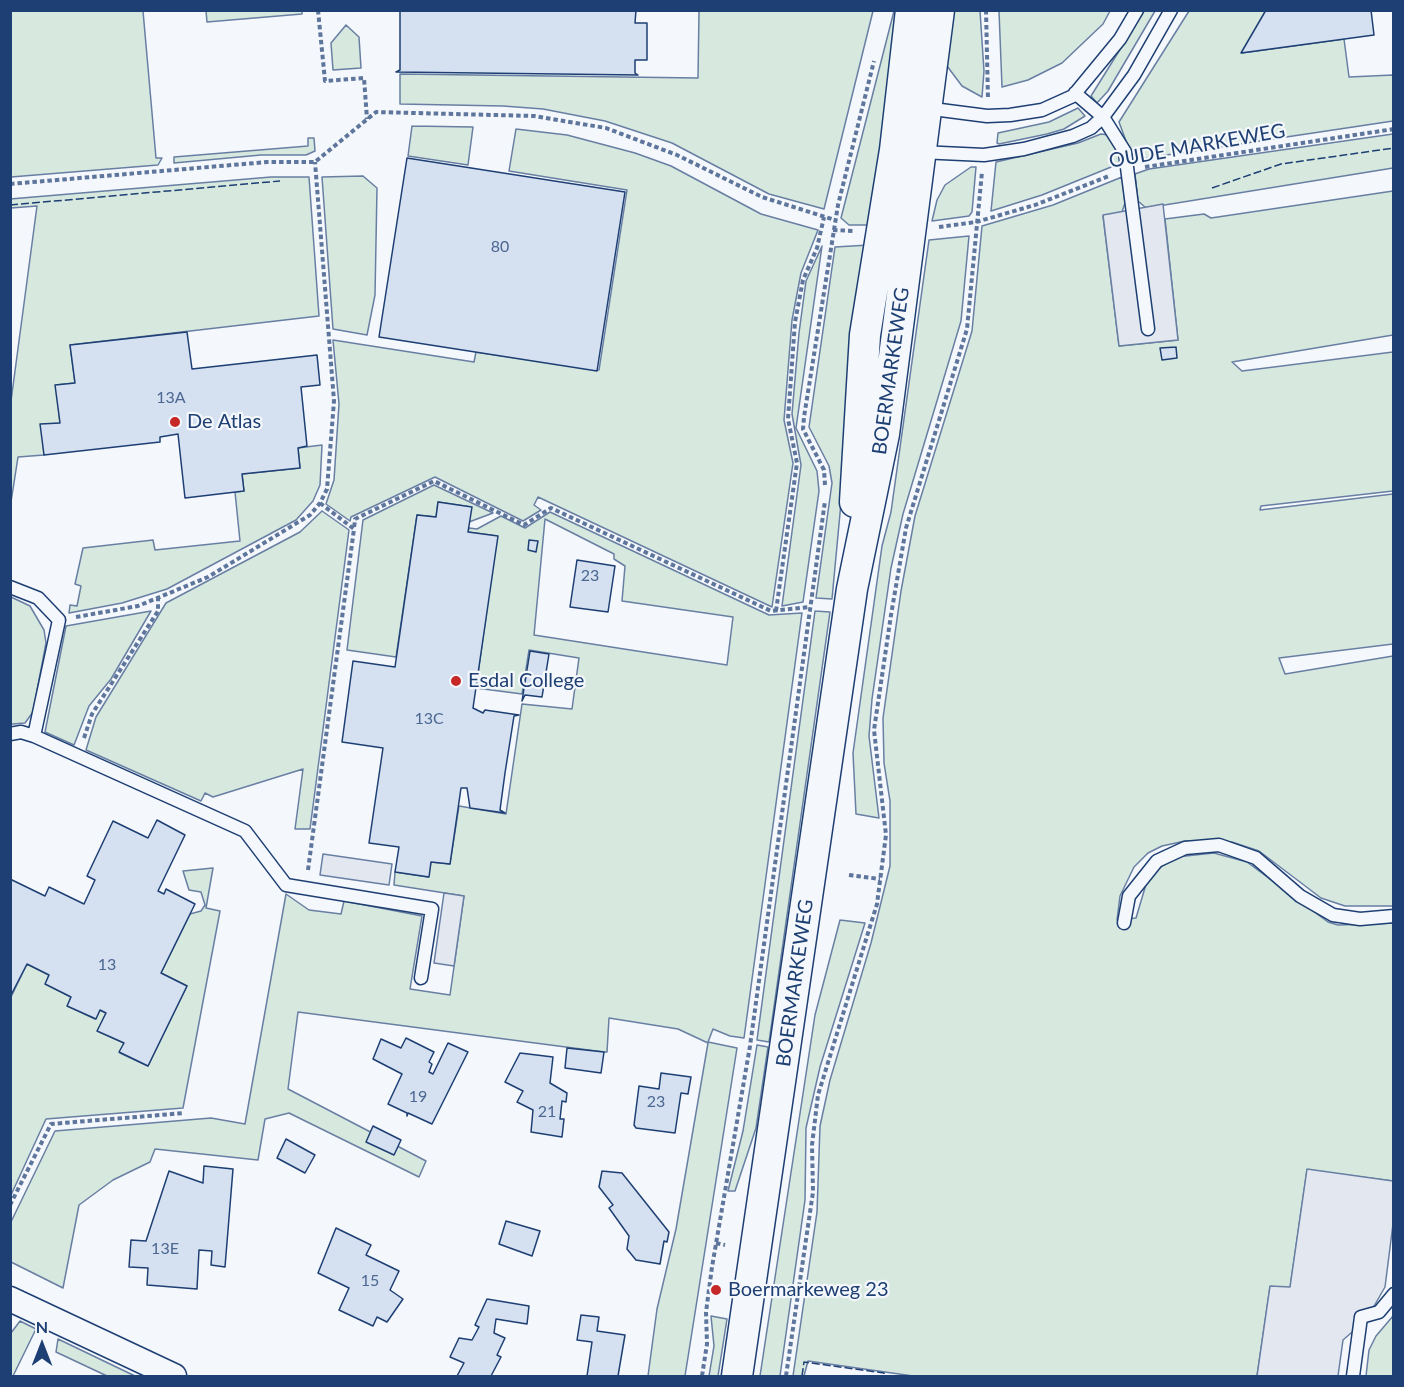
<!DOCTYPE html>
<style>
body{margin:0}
#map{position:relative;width:1404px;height:1387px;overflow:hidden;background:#f4f7fb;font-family:Lato,sans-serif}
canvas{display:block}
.frame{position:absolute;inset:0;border:12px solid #1d3f73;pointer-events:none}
.north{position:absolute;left:12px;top:1315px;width:60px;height:60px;-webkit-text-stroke:4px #f4f7fb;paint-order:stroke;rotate:0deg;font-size:16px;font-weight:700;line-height:24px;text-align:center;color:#1d3f73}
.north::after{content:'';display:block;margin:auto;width:21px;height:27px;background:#1d3f73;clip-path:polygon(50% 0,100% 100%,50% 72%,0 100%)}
</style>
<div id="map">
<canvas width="1404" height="1387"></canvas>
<div class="frame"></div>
<div class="north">N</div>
</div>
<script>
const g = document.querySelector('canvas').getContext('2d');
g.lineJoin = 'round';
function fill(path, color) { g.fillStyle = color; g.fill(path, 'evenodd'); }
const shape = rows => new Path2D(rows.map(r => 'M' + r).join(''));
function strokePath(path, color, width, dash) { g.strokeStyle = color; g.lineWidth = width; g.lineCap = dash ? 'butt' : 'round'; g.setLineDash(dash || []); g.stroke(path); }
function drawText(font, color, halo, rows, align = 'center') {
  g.font = font + ' Lato,sans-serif'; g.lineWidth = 4.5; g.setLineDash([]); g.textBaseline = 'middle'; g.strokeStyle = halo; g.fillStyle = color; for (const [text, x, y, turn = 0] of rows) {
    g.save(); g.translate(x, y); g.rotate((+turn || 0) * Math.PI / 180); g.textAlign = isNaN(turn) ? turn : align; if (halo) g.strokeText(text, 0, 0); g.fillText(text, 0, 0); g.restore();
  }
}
const green = shape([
 [11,10,143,11,156,158,162,158,158,165,11,177,11,10],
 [302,11,302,14,207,22,206,11,302,11],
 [699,11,873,11,824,209,769,194,672,143,605,121,543,109,503,106,400,104,400,74,698,78,699,11],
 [894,11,901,11,870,225,849,225,841,218,894,11],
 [944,11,980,11,984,71,982,97,962,86,947,66,945,59,944,11],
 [999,11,999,10,1110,11,1103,24,1062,63,1028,80,1002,87,999,11],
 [1144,11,1155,11,1108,91,1097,103,1091,96,1144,11],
 [1189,11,1266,11,1242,53,1344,39,1349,77,1393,75,1393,121,1133,160,1119,122,1189,11],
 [346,25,359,37,361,68,333,70,331,43,346,25],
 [1078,108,1085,116,1064,129,1047,134,999,144,997,143,998,133,1049,122,1078,108],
 [412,126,473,127,468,165,408,156,412,126],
 [516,129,567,135,635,153,671,166,761,214,818,230,801,273,792,320,784,420,793,463,772,607,538,497,534,505,541,510,523,521,435,477,351,517,350,521,326,504,334,480,339,404,333,340,474,362,476,352,599,370,627,190,509,171,516,129],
 [1101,134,1108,135,1117,149,1121,163,1042,195,991,211,996,162,1078,143,1101,134],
 [1393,134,1393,168,1146,208,1138,201,1135,174,1149,169,1393,134],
 [308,138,314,138,315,151,306,155,261,155,174,163,174,157,308,146,308,138],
 [971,167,976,167,972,212,969,216,932,221,937,200,945,185,971,167],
 [363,176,377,188,375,295,367,335,333,329,322,177,363,176],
 [271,177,309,177,319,316,70,345,75,383,56,385,60,423,42,425,44,455,18,457,11,502,11,401,37,206,11,208,10,199,271,177],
 [1122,177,1125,203,1122,212,1103,216,1119,346,1178,340,1165,219,1204,214,1211,218,1393,191,1393,335,1232,362,1242,371,1393,352,1393,491,1261,506,1260,510,1393,494,1393,644,1279,658,1285,674,1393,656,1393,906,1345,906,1321,898,1259,851,1232,842,1185,841,1162,846,1148,853,1134,867,1120,896,1117,920,1136,918,1147,881,1159,868,1176,857,1214,853,1247,862,1328,922,1338,925,1393,923,1393,1181,1307,1170,1290,1288,1270,1287,1257,1376,913,1376,808,1361,804,1376,793,1376,817,1212,820,1126,830,1080,871,943,890,866,890,801,884,763,883,718,901,591,915,516,972,331,982,226,1053,205,1122,177],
 [969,236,961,321,903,514,891,568,872,699,869,736,879,818,856,814,853,753,882,546,891,512,929,240,969,236],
 [869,245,854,364,832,599,816,598,832,483,829,466,809,427,835,247,869,245],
 [822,246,796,428,817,471,819,491,803,602,782,606,801,465,792,414,799,333,806,281,822,246],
 [322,445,320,485,313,501,296,520,167,589,122,603,69,613,70,605,77,606,81,586,75,584,83,548,153,540,155,550,240,541,235,492,244,491,242,474,300,468,298,448,322,445],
 [434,485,493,513,469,522,471,507,438,502,436,517,417,515,396,657,347,650,363,520,434,485],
 [322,511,349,530,310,829,295,829,303,769,213,797,205,793,201,801,86,750,96,717,166,603,300,532,322,511],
 [550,512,769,615,802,613,744,1038,730,1036,713,1029,708,1042,737,1048,685,1376,648,1376,657,1309,676,1229,708,1043,678,1029,609,1018,607,1052,604,1052,298,1012,288,1089,426,1161,419,1177,289,1113,265,1119,258,1160,155,1149,150,1162,113,1180,79,1205,63,1288,11,1262,10,1224,55,1131,211,1118,245,1124,286,894,309,910,341,914,344,901,422,916,410,989,450,995,464,896,394,885,395,872,428,877,431,862,450,864,459,806,506,814,522,704,572,709,579,658,529,650,522,694,476,688,497,536,468,532,469,528,477,529,501,516,525,528,550,512],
 [545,519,614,554,614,559,625,566,622,601,733,617,727,665,534,635,545,519],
 [11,597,30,606,44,630,46,643,33,712,25,723,13,724,10,724,11,597],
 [151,611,111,679,89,706,74,745,45,732,66,626,151,611],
 [815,611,830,612,769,1042,757,1040,815,611],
 [213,868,206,908,220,911,183,1108,46,1119,11,1195,11,997,27,964,49,975,46,984,71,997,68,1006,95,1019,100,1010,106,1013,98,1031,124,1043,120,1053,148,1066,187,986,161,973,190,914,201,911,205,905,201,892,189,890,183,871,213,868],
 [840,920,865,923,820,1067,806,1128,805,1200,780,1376,760,1376,815,1015,840,920],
 [757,1045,768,1047,756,1128,735,1191,728,1191,743,1131,757,1045],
 [711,1316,727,1319,718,1376,709,1376,714,1346,711,1316],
 [1393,1316,1393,1376,1366,1376,1369,1350,1376,1336,1393,1316],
 [20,1321,36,1329,13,1376,11,1376,11,1333,20,1321],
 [58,1339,135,1376,107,1376,56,1352,58,1339]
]);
fill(green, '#d7e8df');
strokePath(green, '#687fa3', 1.5);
const parking = shape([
 [1163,204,1178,340,1119,346,1103,215,1163,204],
 [323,854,392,864,389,885,320,875,323,854],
 [444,893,464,896,454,966,434,963,444,893],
 [1307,1169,1393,1181,1393,1224,1385,1287,1366,1320,1343,1340,1338,1376,1257,1376,1270,1286,1290,1287,1307,1169]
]);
fill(parking, '#e3e8f0');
strokePath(parking, '#687fa3', 1.5);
const building = shape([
 [400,10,636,10,635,23,647,23,647,60,635,60,635,73,638,75,396,72,400,70,400,10],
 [1266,10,1371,10,1374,35,1241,53,1266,10],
 [407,158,625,192,597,371,379,337,407,158],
 [187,332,192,369,317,355,320,385,301,387,307,446,298,448,300,468,242,474,244,491,185,498,178,434,160,437,160,442,44,455,40,424,60,423,55,385,75,383,70,345,187,332],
 [1176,347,1177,358,1162,360,1160,348,1176,347],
 [438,502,472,507,468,532,498,536,473,708,483,713,485,710,519,715,514,716,505,773,500,810,505,813,470,808,467,788,461,788,450,864,431,862,429,877,395,872,399,847,369,843,383,748,342,742,353,661,395,667,417,515,436,517,438,502],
 [529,540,538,541,536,552,528,550,529,540],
 [577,560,615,566,608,612,570,607,577,560],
 [530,651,549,654,542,697,525,695,522,701,530,651],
 [157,820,185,835,158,891,164,894,166,889,195,904,161,973,187,986,148,1066,119,1052,124,1043,97,1031,106,1013,100,1010,96,1019,67,1006,71,997,45,984,49,975,27,964,10,997,10,879,45,896,49,887,84,904,95,880,87,876,113,821,148,838,157,820],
 [406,1038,434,1052,429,1062,432,1064,429,1072,433,1074,448,1043,468,1052,432,1124,408,1113,407,1116,407,1113,388,1104,402,1074,373,1059,381,1039,401,1048,406,1038],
 [567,1048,604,1052,601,1073,565,1068,567,1048],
 [520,1053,553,1057,550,1083,567,1093,566,1102,562,1101,560,1119,564,1119,562,1137,531,1132,533,1110,517,1102,523,1091,505,1082,520,1053],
 [661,1073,691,1077,688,1094,681,1093,675,1133,636,1128,634,1125,639,1086,659,1089,661,1073],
 [373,1126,401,1140,394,1155,366,1142,373,1126],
 [286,1139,315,1155,305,1173,277,1158,286,1139],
 [204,1166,233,1169,225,1267,211,1265,212,1251,199,1250,197,1289,147,1285,148,1268,129,1267,131,1240,146,1241,169,1171,203,1183,204,1166],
 [602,1171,622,1173,669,1232,667,1242,664,1241,660,1264,636,1260,627,1249,629,1236,609,1208,613,1205,599,1187,602,1171],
 [506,1221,540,1231,532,1256,499,1244,506,1221],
 [336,1228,371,1245,366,1255,399,1271,390,1290,403,1299,387,1322,377,1317,373,1326,339,1310,349,1288,318,1273,336,1228],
 [487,1299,529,1306,527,1324,496,1319,494,1333,505,1338,497,1355,501,1357,491,1376,457,1376,464,1363,450,1357,459,1338,472,1340,479,1327,475,1325,487,1299],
 [581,1315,599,1317,597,1331,625,1335,618,1376,587,1376,592,1342,577,1340,581,1315]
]);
fill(building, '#d5e0f0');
strokePath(building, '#1d3f73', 1.5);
const service = shape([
 [1075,93,1103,117,1125,152,1148,329],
 [925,108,987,116,1010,115,1042,110,1073,96,1120,39,1137,10],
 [920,152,984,155,1024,149,1073,136,1091,128,1103,117,1134,75,1171,10],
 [10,587,38,598,59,620,34,736],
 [10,734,21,732,34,736,245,831,286,885,432,909,421,978],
 [1124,923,1129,896,1157,861,1185,848,1219,845,1256,858,1300,896,1333,915,1360,919,1394,916],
 [1353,1376,1361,1317,1379,1312,1394,1294]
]);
const minor = shape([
 [10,1299,174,1376]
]);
const tertiary = shape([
 [855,502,865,335,895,150,911,10],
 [737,1376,852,589,884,434,939,10]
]);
strokePath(service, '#1d3f73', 15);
strokePath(minor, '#1d3f73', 27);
strokePath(tertiary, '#1d3f73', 33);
strokePath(shape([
 [318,10,325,81,364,78,367,119],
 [986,10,988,99],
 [1145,167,1394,129],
 [10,184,267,162,315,162,376,112,534,116,606,128,677,155,762,197,835,220],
 [939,227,976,222,1035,205,1109,176],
 [833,230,853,231],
 [825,485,824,470,803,429,804,417,838,205,874,61],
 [320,503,354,529,355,519,434,481,524,525,551,508,771,611,810,607],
 [776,611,797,463,788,419,795,322,803,280,817,248,824,217],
 [76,617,138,606,208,577,310,515,320,503,327,489,334,401,315,162],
 [84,738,92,714,158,611,158,599],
 [308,870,354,529],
 [849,875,880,879],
 [10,1205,51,1124,184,1113],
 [716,1243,725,1245],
 [702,1376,707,1344,706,1312,712,1267,750,1046,825,501],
 [786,1376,813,1192,812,1145,818,1095,877,904,886,835,874,730,891,615,906,528,967,329,982,172]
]), '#5e769c', 4, [4.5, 3]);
strokePath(service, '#f4f7fb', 12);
strokePath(minor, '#f4f7fb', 24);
strokePath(tertiary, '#f4f7fb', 30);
strokePath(shape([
 [1212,188,1281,164,1394,148],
 [10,205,280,181],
 [802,1376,804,1362,884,1373,884,1376]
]), '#1d3f73', 1.5, [8, 3]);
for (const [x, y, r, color] of [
 [175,422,6,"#c62828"],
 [456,681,6,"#c62828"],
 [716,1290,6,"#c62828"]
]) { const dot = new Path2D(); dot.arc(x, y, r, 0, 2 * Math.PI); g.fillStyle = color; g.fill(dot); strokePath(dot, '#f4f7fb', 2); }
drawText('16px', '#4b6792', null, [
 ["80",500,247],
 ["13A",171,398],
 ["23",590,576],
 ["13C",429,719],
 ["13",107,965],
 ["19",418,1097],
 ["23",656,1102],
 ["21",547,1112],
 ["13E",165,1249],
 ["15",370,1281]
]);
drawText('20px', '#1d3f73', '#f4f7fb', [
 ["OUDE MARKEWEG",1197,146,-10],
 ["BOERMARKEWEG",891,371,-82],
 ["BOERMARKEWEG",795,983,-82]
]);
drawText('20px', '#1d3f73', '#f4f7fb', [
 ["De Atlas",187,422],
 ["Esdal College",468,681],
 ["Boermarkeweg 23",728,1290]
], 'left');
</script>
